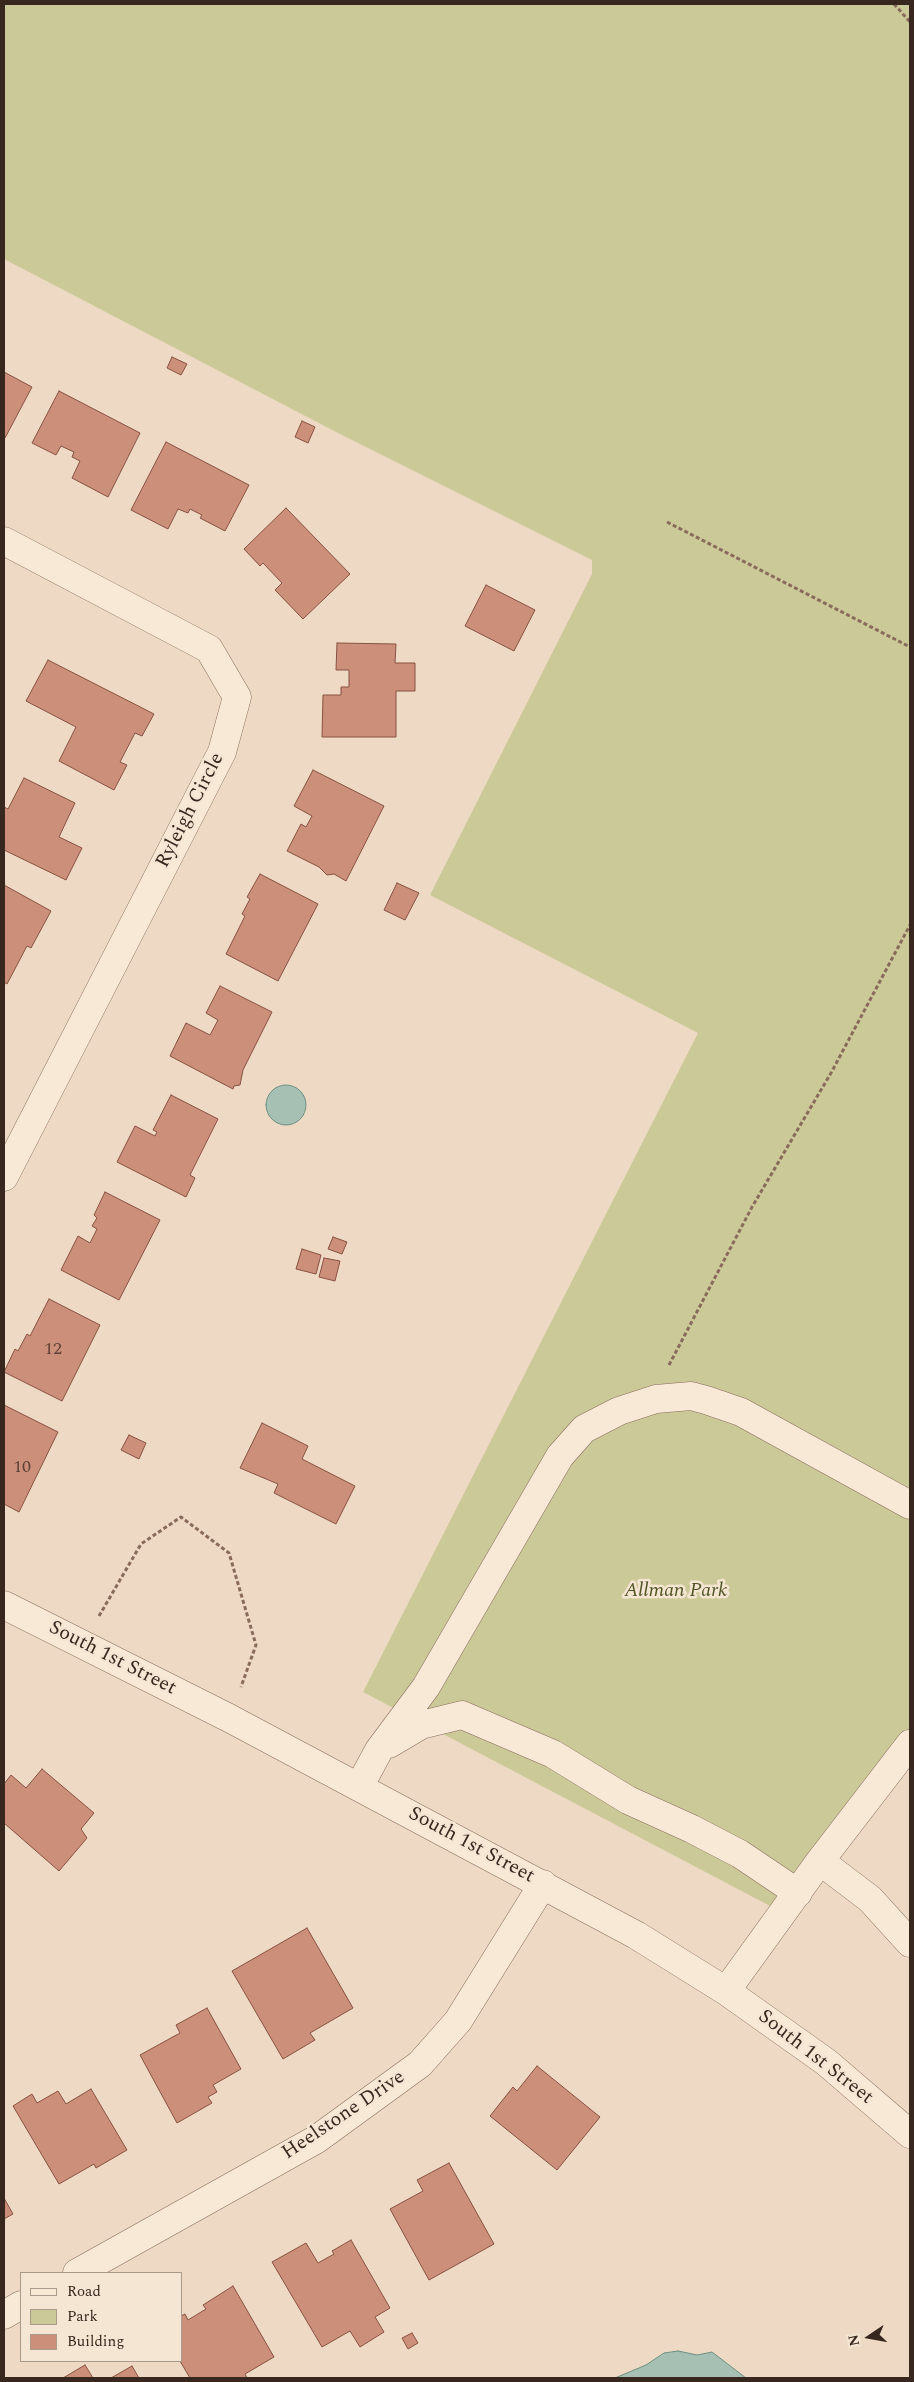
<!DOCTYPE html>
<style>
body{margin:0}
#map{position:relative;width:914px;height:2382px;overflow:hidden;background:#eedac4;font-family:Spectral,serif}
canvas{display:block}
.frame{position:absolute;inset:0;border:5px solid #38271e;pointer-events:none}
.legend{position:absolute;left:20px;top:2272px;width:162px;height:90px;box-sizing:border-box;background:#f5e6d4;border:1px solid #a99a8b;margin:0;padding:6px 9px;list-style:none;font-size:15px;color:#38271e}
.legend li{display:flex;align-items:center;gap:10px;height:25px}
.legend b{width:25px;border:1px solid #a99a8b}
.north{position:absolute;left:844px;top:2312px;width:50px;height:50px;-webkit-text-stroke:4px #f5e6d4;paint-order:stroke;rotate:258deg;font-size:14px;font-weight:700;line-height:20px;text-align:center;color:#38271e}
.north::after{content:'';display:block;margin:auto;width:18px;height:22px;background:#38271e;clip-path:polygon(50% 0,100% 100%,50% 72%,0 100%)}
</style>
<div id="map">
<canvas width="914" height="2382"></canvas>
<div class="frame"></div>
<ul class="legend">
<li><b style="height:6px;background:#f8e9d7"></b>Road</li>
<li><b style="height:14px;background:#ccc998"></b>Park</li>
<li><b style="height:14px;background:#cc8f7a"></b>Building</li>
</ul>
<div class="north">N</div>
</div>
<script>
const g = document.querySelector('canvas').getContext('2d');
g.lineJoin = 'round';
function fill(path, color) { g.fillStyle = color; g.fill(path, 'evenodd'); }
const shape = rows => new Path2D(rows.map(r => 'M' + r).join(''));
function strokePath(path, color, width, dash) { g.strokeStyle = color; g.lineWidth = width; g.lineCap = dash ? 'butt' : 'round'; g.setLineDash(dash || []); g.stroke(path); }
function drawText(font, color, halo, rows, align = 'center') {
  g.font = font + ' Spectral,serif'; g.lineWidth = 5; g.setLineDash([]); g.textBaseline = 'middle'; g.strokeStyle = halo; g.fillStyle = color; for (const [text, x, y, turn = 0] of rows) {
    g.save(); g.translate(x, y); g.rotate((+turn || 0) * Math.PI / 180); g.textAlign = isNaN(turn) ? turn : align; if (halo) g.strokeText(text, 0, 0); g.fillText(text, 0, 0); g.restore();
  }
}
fill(shape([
 [4,4,910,4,910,1744,772,1907,363,1692,698,1033,430,895,592,574,592,560,338,433,4,259]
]), '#ccc998');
const water = shape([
 '266 1105a20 20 0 1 1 40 0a20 20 0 1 1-40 0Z',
 [678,2351,697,2355,712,2352,746,2378,615,2378,646,2365,664,2353,678,2351]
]);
fill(water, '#a6c1b4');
strokePath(water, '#6d8f81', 1);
const building = shape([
 [172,357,187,364,181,375,167,368,172,357],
 [4,372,32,387,5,438,4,438,4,372],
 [59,391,140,433,108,497,72,478,80,461,72,457,74,452,61,446,56,455,32,443,59,391],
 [302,421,315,427,308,443,295,437,302,421],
 [166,442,249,485,225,531,200,518,202,515,190,509,188,513,178,509,168,529,131,510,166,442],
 [286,508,350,574,303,619,275,590,282,583,263,563,260,566,244,549,286,508],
 [486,585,535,610,514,651,465,626,486,585],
 [337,643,396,644,395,663,415,663,415,691,396,691,396,737,322,737,323,695,341,695,341,687,349,687,349,670,336,670,337,643],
 [48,660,154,714,142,736,135,733,120,762,127,765,114,790,59,761,76,727,26,701,48,660],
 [313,770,384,806,346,881,334,874,327,875,319,867,287,851,301,824,306,827,312,816,294,806,313,770],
 [24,778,75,803,59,837,82,848,66,880,4,850,4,807,8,809,24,778],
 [260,874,318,904,278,981,226,954,245,916,242,914,250,899,247,897,260,874],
 [397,883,419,893,405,920,384,910,397,883],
 [4,885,51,911,31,948,27,946,7,984,4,982,4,885],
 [220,986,272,1012,243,1070,240,1085,234,1086,233,1089,170,1056,186,1023,210,1035,218,1020,206,1013,220,986],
 [171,1095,218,1119,190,1175,195,1178,186,1197,117,1162,135,1126,155,1136,157,1132,153,1130,171,1095],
 [105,1192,160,1220,119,1300,61,1270,78,1236,90,1243,97,1229,92,1226,97,1218,94,1215,105,1192],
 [333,1237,347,1242,342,1254,328,1249,333,1237],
 [302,1249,321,1255,316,1274,296,1269,302,1249],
 [324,1258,340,1261,335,1281,319,1277,324,1258],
 [49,1299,100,1325,62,1401,4,1372,15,1349,18,1351,27,1334,30,1336,49,1299],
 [4,1405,58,1432,19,1512,4,1504,4,1405],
 [262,1423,308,1446,302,1459,355,1486,336,1524,274,1493,278,1484,240,1468,262,1423],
 [129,1435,146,1443,139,1459,121,1450,129,1435],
 [42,1769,94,1813,81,1829,87,1838,59,1871,4,1823,4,1784,11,1775,26,1788,42,1769],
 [307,1928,353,2008,310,2033,315,2040,283,2059,232,1971,307,1928],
 [207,2008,241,2069,213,2085,217,2092,208,2097,212,2103,177,2123,140,2055,180,2033,176,2025,207,2008],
 [537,2066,600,2117,557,2170,490,2116,513,2087,517,2091,537,2066],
 [91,2089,127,2150,96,2168,94,2164,59,2184,13,2106,32,2094,37,2103,58,2091,66,2104,91,2089],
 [449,2163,494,2244,429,2280,390,2209,423,2191,417,2180,449,2163],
 [4,2198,13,2214,4,2219,4,2198],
 [351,2240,390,2308,375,2317,384,2332,360,2347,350,2331,322,2347,272,2262,306,2243,318,2263,334,2254,332,2251,351,2240],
 [233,2286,274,2357,245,2374,247,2378,190,2378,180,2361,181,2316,185,2314,188,2320,206,2309,203,2305,233,2286],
 [412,2333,418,2343,408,2349,402,2338,412,2333],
 [85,2365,93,2378,63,2378,85,2365],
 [132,2366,139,2378,111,2378,132,2366]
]);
fill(building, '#cc8f7a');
strokePath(building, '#875141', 1);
const minor = shape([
 [4,541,209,649,237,697,222,752,4,1177],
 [4,1605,229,1718,636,1935,726,1991,826,2062,910,2134],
 [389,1744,421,1725,462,1715,553,1754,628,1800,692,1829,740,1854,798,1893],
 [359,1787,379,1750,426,1687,560,1456,584,1429,619,1411,656,1399,691,1396,706,1400,741,1412,910,1505],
 [820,1861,870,1899,910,1943],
 [726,1991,820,1861,910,1744],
 [77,2273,317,2139,420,2064,458,2021,543,1884],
 [4,2315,21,2305]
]);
strokePath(minor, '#886b5b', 29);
strokePath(shape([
 [894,4,910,22],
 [667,522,910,647],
 [669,1365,752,1207,831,1073,910,925],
 [99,1616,141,1544,181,1517,229,1553,256,1645,241,1687]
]), '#886b5b', 3, [4, 2.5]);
strokePath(minor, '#f8e9d7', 28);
drawText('18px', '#5d4135', null, [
 ["12",53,1350],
 ["10",22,1468]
]);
drawText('20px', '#38271e', '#f5e6d4', [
 ["Ryleigh Circle",191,811,-63],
 ["South 1st Street",112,1659,27],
 ["South 1st Street",471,1846,28],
 ["South 1st Street",815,2058,38],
 ["Heelstone Drive",344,2116,-34]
]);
drawText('italic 20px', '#505525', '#f5e6d4', [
 ["Allman Park",676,1592]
]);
</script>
